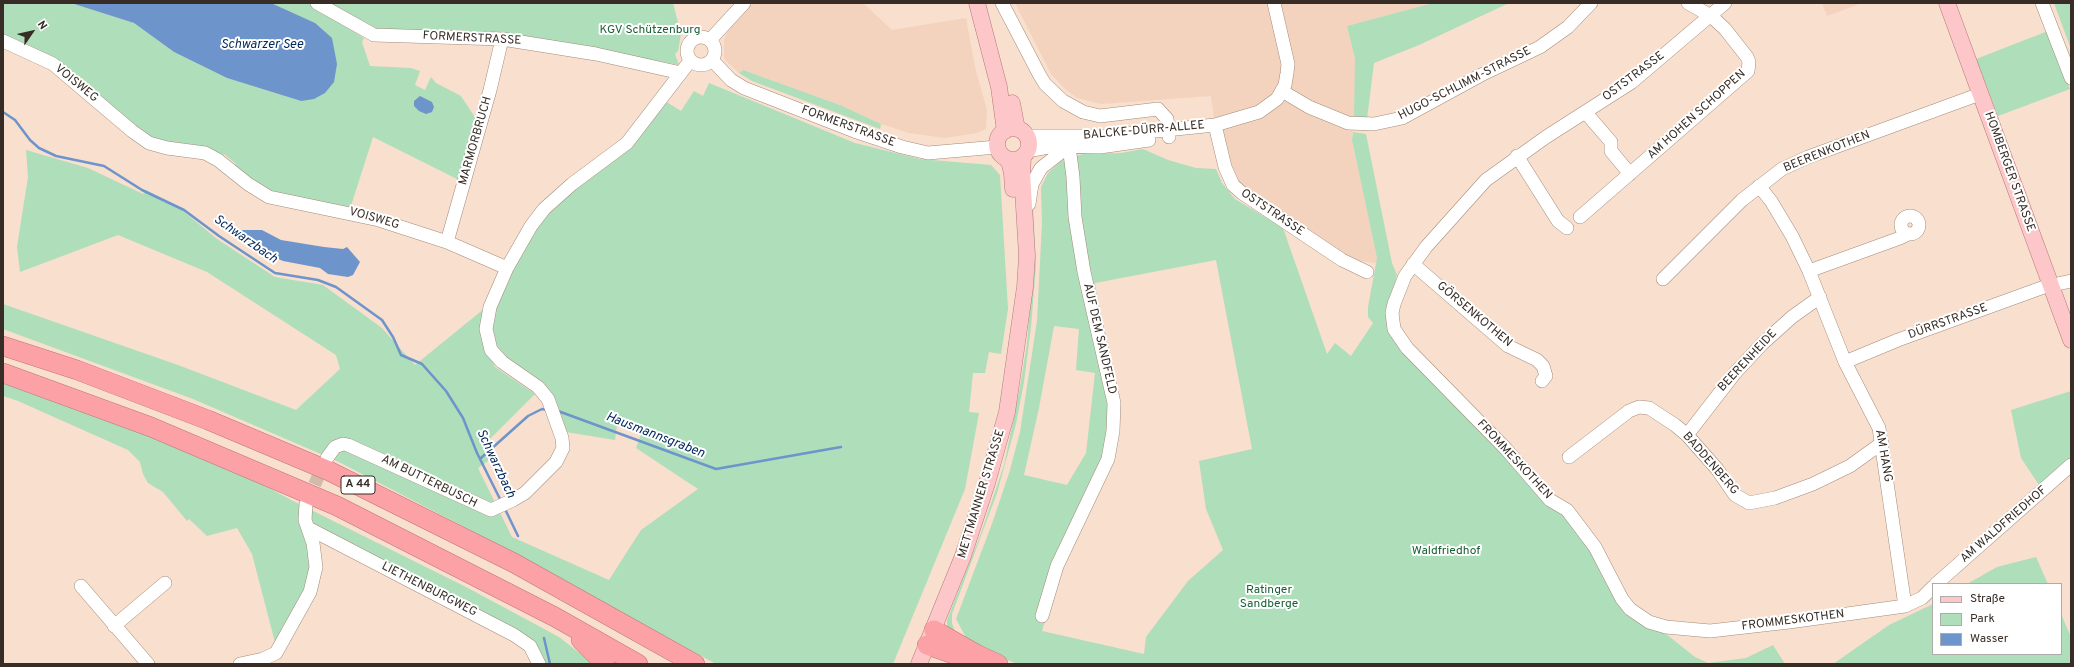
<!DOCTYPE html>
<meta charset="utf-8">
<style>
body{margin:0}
#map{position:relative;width:2074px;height:667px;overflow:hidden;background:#f9dfcd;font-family:Overpass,sans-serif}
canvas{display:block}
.frame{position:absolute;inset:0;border:4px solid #372d26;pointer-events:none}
.legend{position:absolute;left:1932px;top:583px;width:130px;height:72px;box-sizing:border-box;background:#fff;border:1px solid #afaba8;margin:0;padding:5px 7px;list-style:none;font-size:12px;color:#372d26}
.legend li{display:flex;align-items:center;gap:8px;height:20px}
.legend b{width:20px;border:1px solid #afaba8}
.north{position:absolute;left:12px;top:12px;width:40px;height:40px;-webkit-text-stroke:3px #fff;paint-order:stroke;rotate:56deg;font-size:11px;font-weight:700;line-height:16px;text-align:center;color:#372d26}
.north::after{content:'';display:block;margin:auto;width:14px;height:18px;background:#372d26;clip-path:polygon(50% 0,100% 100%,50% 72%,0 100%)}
</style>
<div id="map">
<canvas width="2074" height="667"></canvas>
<div class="frame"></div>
<ul class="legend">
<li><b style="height:5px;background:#fdc7c9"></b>Straße</li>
<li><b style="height:11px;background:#aedeba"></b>Park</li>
<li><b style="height:11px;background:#6d94cb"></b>Wasser</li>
</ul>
<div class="north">N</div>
</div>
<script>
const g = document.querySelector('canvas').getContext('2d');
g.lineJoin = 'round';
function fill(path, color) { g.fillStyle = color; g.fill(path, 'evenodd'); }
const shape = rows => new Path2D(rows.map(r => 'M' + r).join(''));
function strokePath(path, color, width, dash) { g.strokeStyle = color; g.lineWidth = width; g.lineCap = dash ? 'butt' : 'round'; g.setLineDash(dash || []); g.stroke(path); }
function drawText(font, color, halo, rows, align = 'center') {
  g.font = font + ' Overpass,sans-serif'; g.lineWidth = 4; g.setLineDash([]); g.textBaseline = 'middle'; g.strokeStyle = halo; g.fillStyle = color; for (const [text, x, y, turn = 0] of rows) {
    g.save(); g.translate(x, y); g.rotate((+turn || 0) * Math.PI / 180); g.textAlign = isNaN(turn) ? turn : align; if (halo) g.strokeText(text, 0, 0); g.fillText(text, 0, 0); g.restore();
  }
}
fill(shape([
 [753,3,863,3,892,30,966,18,975,67,987,110,986,129,977,133,945,138,909,133,881,124,840,105,743,70,739,73,724,59,724,40,728,31],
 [1015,3,1433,3,1347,26,1355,58,1355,106,1352,140,1377,258,1376,263,1360,261,1356,266,1242,193,1215,125,1211,96,1101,104,1077,98,1065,89,1051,74],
 [1822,3,1862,3,1827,16]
]), '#f3d3bd');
fill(shape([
 [3,3,71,3,134,23,174,52,227,78,301,101,284,9,271,3,308,3,364,38,362,42,370,66,411,68,420,71,415,85,425,90,431,77,436,83,461,96,478,122,461,181,373,137,350,209,271,193,237,169,235,163,224,154,220,157,156,141,3,37],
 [323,3,673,3,681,34,678,51,675,54,679,65,536,38,373,30],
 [1433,3,1509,3,1419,45,1374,63,1367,119,1354,119,1355,58,1347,26],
 [2054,3,2071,3,2071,49],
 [2048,31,2070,89,1998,116,1976,59],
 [743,70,840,105,881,124,880,129,752,81,739,73],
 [709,83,855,143,920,159,991,165,1000,175,1008,309,1001,354,989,352,985,373,973,373,969,412,979,413,965,489,893,664,716,664,499,545,337,461,193,399,3,329,3,304,178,365,296,410,340,369,336,355,207,272,118,235,20,272,17,247,28,177,26,150,88,168,143,194,146,190,182,210,217,239,275,277,323,285,382,328,415,365,485,308,484,339,495,367,535,394,483,446,491,459,478,468,512,537,609,580,641,530,698,489,636,448,644,426,618,418,615,440,566,432,553,397,494,347,491,311,508,277,548,210,665,101,681,111,694,91,703,96],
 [1353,132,1366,134,1392,263,1397,275,1387,315,1394,329,1567,510,1622,599,1695,657,1708,663,1746,658,1773,645,1785,664,1017,664,969,643,956,619,993,521,1010,470,1020,432,1037,321,1042,223,1041,187,1048,173,1061,161,1083,154,1121,153,1143,149,1168,160,1196,168,1216,169,1222,183,1235,199,1283,228,1327,354,1335,343,1351,356,1373,323,1368,317,1368,307,1377,258,1352,140],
 [1216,260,1252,449,1199,461,1206,509,1223,550,1188,581,1146,637,1144,654,1042,631,1061,565,1117,430,1107,350,1095,283],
 [1054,326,1079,329,1076,370,1095,373,1086,453,1067,485,1024,475,1039,408],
 [1033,207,1036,265,1031,327,1024,382,1016,424,997,493,952,614,952,623,955,632,947,628,947,620,980,536,1004,465,1020,387,1027,343,1031,296,1031,208],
 [3,382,225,464,291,500,466,587,559,637,582,655,591,664,542,664,540,657,317,527,315,567,277,650,252,554,237,528,207,536,189,519,187,521,163,492,148,483,143,474,140,462,128,450,18,401,3,396],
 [2071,391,2071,457,2039,485,2021,458,2011,410],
 [2036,557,2048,584,1967,584,1997,567],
 [1933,604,1933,654,2061,654,2061,614,2071,637,2071,664,1833,664,1889,625]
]), '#aedeba');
fill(shape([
 [71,3,271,3,315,23,332,38,337,64,334,82,325,93,314,99,301,101,227,78,174,52,134,23],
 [420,96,432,102,434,107,432,112,426,114,419,111,414,106,414,101],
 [231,225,240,230,262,230,281,240,324,247,343,249,347,247,360,262,353,275,348,277,328,274,320,268,283,261,243,243,225,230,226,228]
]), '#6d94cb');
strokePath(shape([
 [3,112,15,120,30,140,39,148,56,156,104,166,142,190,184,210,219,236,275,273,318,280,336,287,382,320,393,337,401,355,422,364,446,391,463,418,477,453,501,501],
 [558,411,716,469,841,447],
 [481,458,528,416,542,409,547,410],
 [505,509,518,536],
 [544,638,550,664]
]), '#6d94cb', 2.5);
strokePath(shape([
 [307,502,325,461]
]), '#d2bbac', 13, [13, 6]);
const minor = shape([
 [317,3,374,35,502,39,596,54,681,73],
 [1002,3,1039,74,1045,84,1063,101,1083,112,1100,116,1158,109,1167,119,1169,137],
 [1725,3,1632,82,1546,137,1486,180,1426,247,1405,276,1394,304,1392,313,1394,329,1407,348,1506,449,1550,500,1567,510,1595,547,1622,599,1630,609,1649,622,1666,627,1710,631,1789,622,1905,606,1922,598,1933,587],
 [2042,3,2071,78],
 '687 51a14 14 0 1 1 28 0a14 14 0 1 1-28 0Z',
 [710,40,744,3],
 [3,41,53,64,132,131,149,143,167,148,205,153,218,160,248,184,269,197,379,220,447,242,507,268],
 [712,60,731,80,744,88,854,131,902,147,928,153,997,147],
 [1282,91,1309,107,1348,123,1374,124,1402,118,1481,75,1540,47,1568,27,1591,3],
 [1586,113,1611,142,1611,151,1630,174],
 [1215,125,1225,167,1233,185,1242,193,1342,260,1367,272],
 [1026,136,1106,136,1215,125,1259,112,1277,99,1285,85,1287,73,1288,64,1274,3],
 [1027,151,1054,146,1100,147,1149,140],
 [1517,156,1558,221,1567,228],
 [1759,186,1771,201,1792,236,1809,271,1845,362,1879,428,1905,606],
 [1029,204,1032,184,1041,168,1069,146],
 '1901 225a9 9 0 1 1 18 0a9 9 0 1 1-18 0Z',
 [1580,217,1748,71,1749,62,1747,57,1725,29,1711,16,1688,3],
 [447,242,490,90,502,39],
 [1413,264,1508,346,1537,360,1543,366,1546,376,1542,381],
 [1809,271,1900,238,1908,234],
 [1663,279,1742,200,1782,169,1808,157,1980,94],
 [1845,362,1898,340,2044,287,2071,281],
 [1687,435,1735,373,1762,344,1792,317,1820,297],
 [1569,457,1629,411,1639,407,1649,408,1675,425,1687,435,1717,469,1735,495,1749,503,1775,498,1813,484,1850,466,1882,443],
 [327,458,335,447,343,444,348,445,491,510,513,500,525,493,556,462,563,448,562,438,548,399,538,387,502,362,491,350,486,329,490,307,507,268,531,226,544,209,572,184,627,143,690,61],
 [308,528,514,635,530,646,539,664],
 [1936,584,2071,465],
 [81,586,148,664],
 [1042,616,1057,566,1108,459,1113,431,1114,403,1084,272,1075,217,1073,177,1069,146],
 [114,626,165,583],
 [240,664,263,659,276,653,310,592,316,567,313,543,305,520,306,504]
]);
const major = shape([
 [977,3,999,87,1005,131],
 [1947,3,2071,340],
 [1012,103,1017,129],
 '997 144a16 16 0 1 1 32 0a16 16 0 1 1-32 0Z',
 [1006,158,1010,164,1012,174,1013,189],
 [919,664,963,556,987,483,1007,412,1025,287,1027,256,1022,173,1023,157]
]);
const highway = shape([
 [3,346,77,370,208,420,329,471,514,563,695,664],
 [3,373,151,427,337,506,555,617,638,664],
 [934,630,976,654,998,664],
 [581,640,605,664],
 [927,645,971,660]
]);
strokePath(minor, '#a38b7a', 14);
strokePath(major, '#b77879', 17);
strokePath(highway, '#b77879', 20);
strokePath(minor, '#fff', 13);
strokePath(major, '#fdc7c9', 16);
strokePath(highway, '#fca1a5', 19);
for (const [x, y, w] of [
 [358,485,34]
]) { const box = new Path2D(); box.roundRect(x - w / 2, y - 9, w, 18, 3); g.fillStyle = '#fff'; g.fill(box); strokePath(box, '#372d26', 1); }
drawText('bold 11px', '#372d26', null, [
 ["A 44",358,485]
]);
drawText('12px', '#1a6035', '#fff', [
 ["KGV Schützenburg",650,31],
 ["Waldfriedhof",1446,552],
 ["Ratinger",1269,591],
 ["Sandberge",1269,605]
]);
drawText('12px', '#372d26', '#fff', [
 ["FORMERSTRASSE",472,39,3],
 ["OSTSTRASSE",1634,77,-37],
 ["VOISWEG",76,84,39],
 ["HUGO-SCHLIMM-STRASSE",1465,84,-27],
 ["AM HOHEN SCHOPPEN",1697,115,-42],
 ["FORMERSTRASSE",848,127,20],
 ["BALCKE-DÜRR-ALLEE",1144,131,-5],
 ["MARMORBRUCH",476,141,-74],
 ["BEERENKOTHEN",1827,152,-22],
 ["HOMBERGER STRASSE",2009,172,70],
 ["OSTSTRASSE",1272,213,34],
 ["VOISWEG",374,219,16],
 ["GÖRSENKOTHEN",1474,315,40],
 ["DÜRRSTRASSE",1948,322,-20],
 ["AUF DEM SANDFELD",1099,339,77],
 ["BEERENHEIDE",1748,361,-47],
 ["AM HANG",1883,456,80],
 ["FROMMESKOTHEN",1514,460,47],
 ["BADDENBERG",1710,464,49],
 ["AM BUTTERBUSCH",429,482,26],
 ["METTMANNER STRASSE",982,494,-73],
 ["AM WALDFRIEDHOF",2004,525,-41],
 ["LIETHENBURGWEG",429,590,27],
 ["FROMMESKOTHEN",1793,621,-7]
]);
drawText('italic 13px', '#02285a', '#fff', [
 ["Schwarzer See",262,45],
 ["Schwarzbach",245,240,35],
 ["Hausmannsgraben",655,436,21],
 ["Schwarzbach",495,464,65]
]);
</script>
